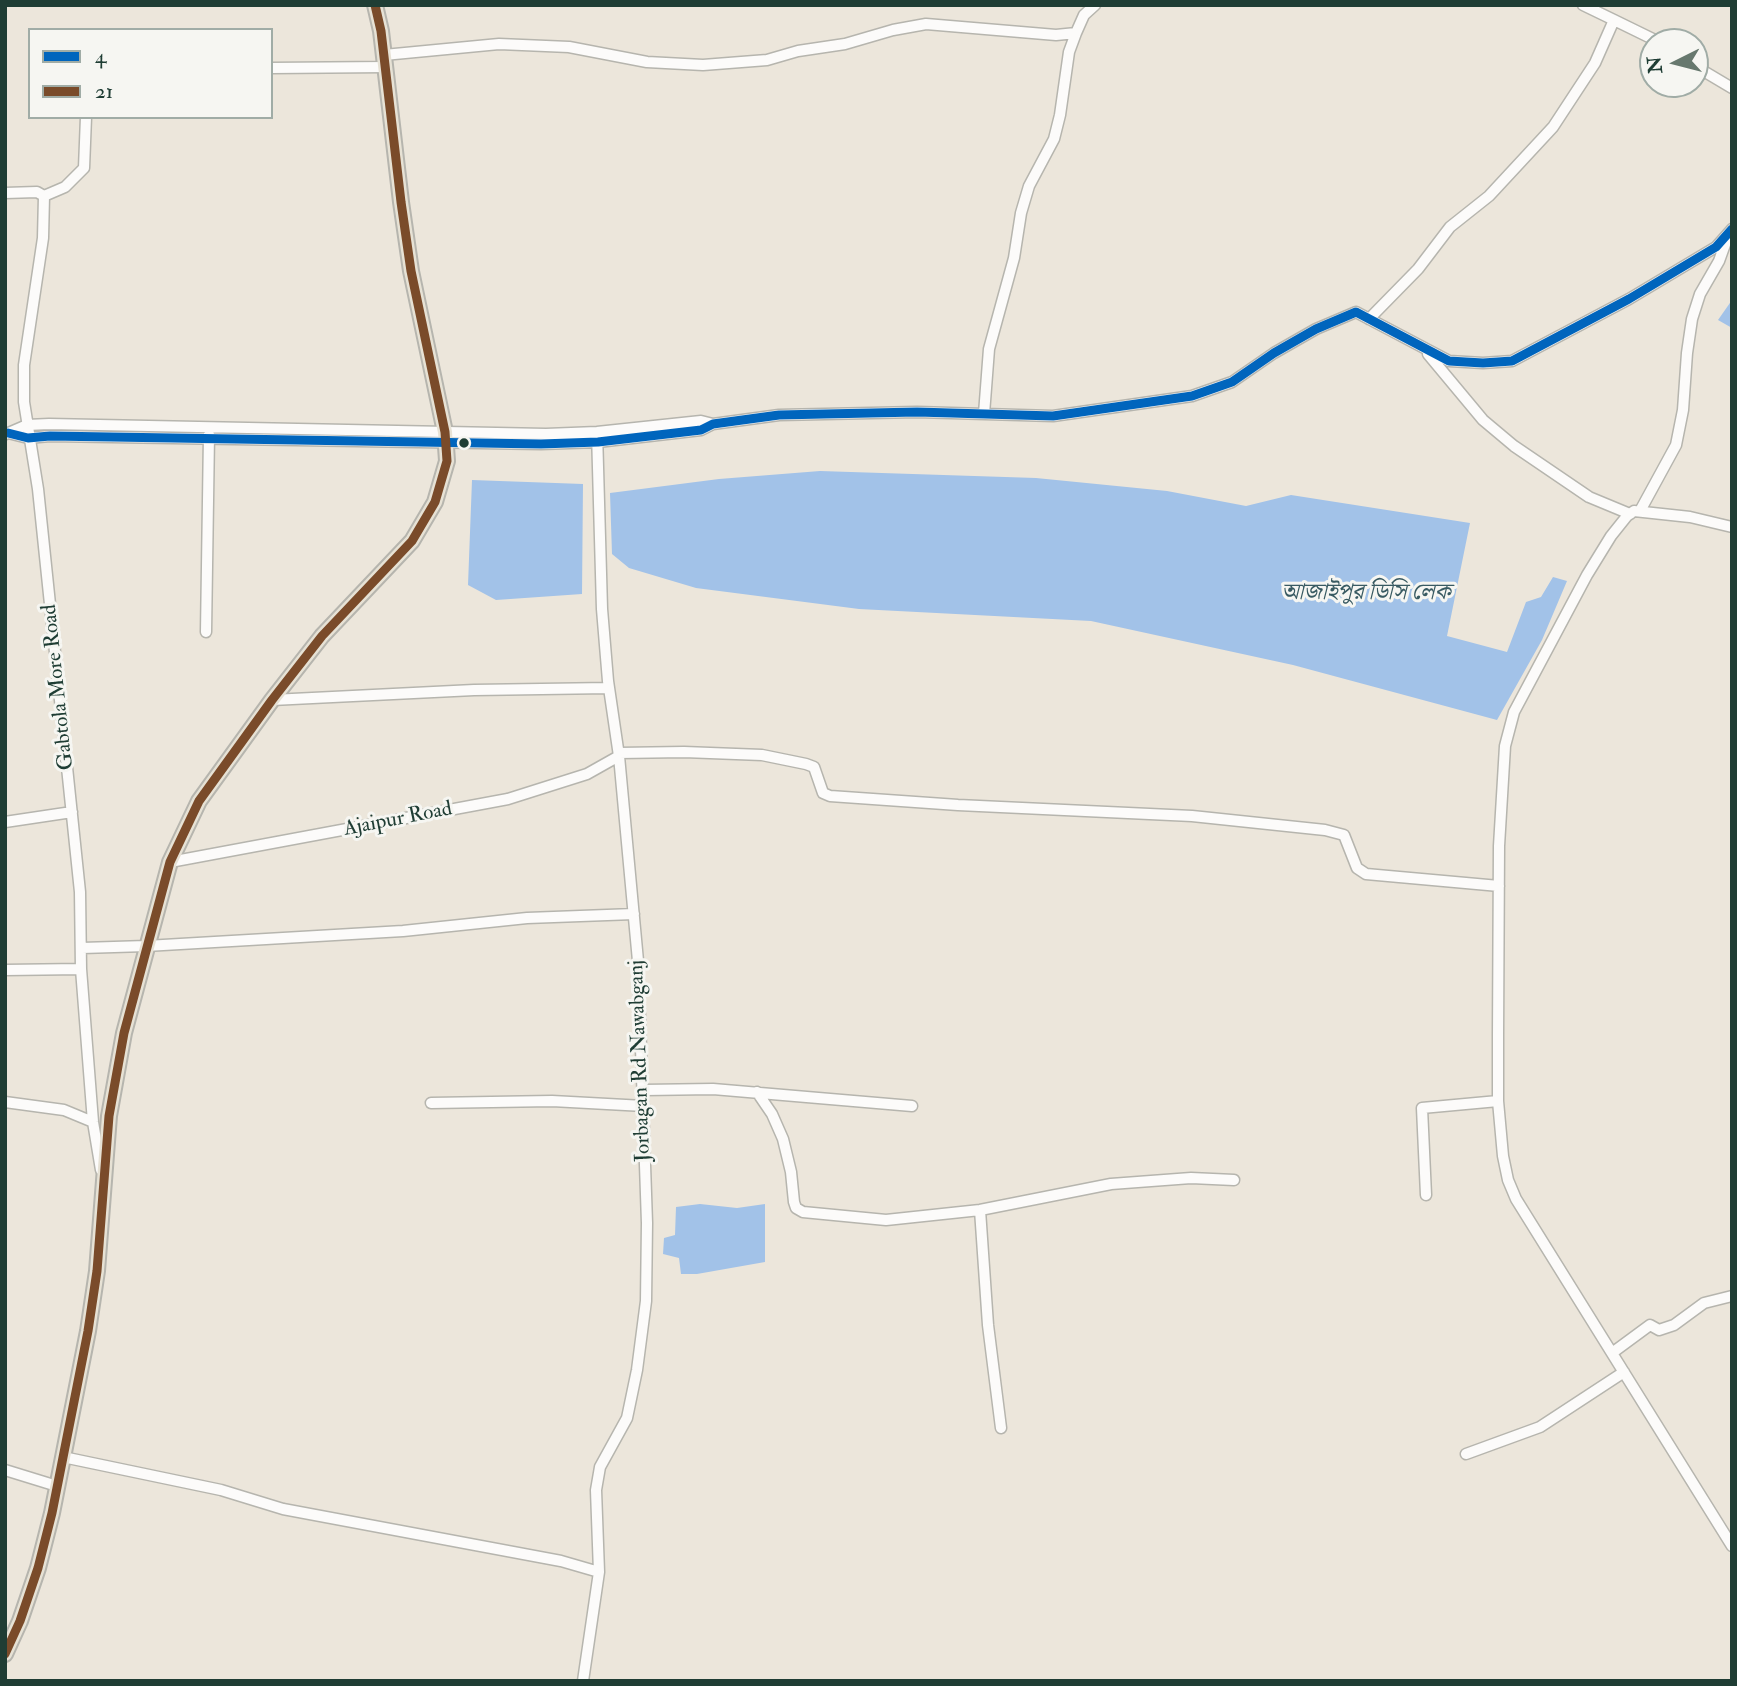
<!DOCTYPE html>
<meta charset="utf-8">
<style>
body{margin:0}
#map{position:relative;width:1737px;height:1686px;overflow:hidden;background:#ece6db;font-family:"IM FELL Double Pica",serif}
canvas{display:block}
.frame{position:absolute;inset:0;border:7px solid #1f3d34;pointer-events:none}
.legend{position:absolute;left:28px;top:28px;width:245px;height:91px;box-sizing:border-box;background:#f6f6f2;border:2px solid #a0aca6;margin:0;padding:9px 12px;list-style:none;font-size:21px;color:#1f3d34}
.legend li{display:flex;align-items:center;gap:14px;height:35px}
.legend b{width:35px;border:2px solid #a0aca6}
.north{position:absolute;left:1639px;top:28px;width:70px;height:70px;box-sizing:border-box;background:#f6f6f2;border:2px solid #a0aca6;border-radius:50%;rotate:264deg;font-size:19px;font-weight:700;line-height:28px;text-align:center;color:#1f3d34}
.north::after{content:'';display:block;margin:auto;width:24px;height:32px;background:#67786e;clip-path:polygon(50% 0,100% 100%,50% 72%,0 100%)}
</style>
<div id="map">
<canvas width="1737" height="1686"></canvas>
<div class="frame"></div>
<ul class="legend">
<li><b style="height:9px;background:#0065bd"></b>4</li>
<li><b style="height:9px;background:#7a4b2a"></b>21</li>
</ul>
<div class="north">N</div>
</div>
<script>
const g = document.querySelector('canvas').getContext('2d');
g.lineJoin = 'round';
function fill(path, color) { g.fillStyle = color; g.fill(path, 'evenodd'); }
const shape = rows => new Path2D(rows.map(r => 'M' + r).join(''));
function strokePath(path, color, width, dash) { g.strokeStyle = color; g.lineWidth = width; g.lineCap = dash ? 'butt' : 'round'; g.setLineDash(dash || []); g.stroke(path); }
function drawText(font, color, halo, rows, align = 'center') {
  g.font = font + ' "IM FELL Double Pica","Noto Serif Bengali",serif'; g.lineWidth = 6; g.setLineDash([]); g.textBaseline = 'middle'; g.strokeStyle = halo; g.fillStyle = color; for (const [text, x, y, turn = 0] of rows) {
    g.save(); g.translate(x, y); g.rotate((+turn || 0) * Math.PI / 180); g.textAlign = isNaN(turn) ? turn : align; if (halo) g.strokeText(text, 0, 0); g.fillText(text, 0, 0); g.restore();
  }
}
fill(shape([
 [1732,300,1732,328,1718,320],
 [820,471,1036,478,1167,491,1246,506,1291,495,1470,523,1447,636,1507,652,1526,602,1541,597,1553,577,1567,581,1542,640,1497,720,1293,665,1091,621,859,609,696,588,629,568,612,554,610,493,719,479],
 [472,480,583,484,582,594,496,600,468,585],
 [700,1204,737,1208,765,1204,765,1262,697,1274,681,1274,679,1258,663,1254,664,1238,675,1235,676,1207]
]), '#a2c2e8');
const minor = shape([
 [1583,5,1614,20],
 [384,55,499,44,569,47,647,62,703,65,767,60,798,51,845,44,893,30,926,24,1056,35,1076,33],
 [1695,66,1732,88],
 [271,68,386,67],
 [5,193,37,192,44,196,65,187,84,168,86,117],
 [44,196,43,238,24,365,24,402,38,489,80,892,81,969,93,1122,101,1170],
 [1369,319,1418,269,1450,227,1489,196,1553,127,1595,63,1614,20,1659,42],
 [1428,354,1483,420,1514,446,1589,497,1630,514],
 [984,414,989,349,1014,258,1021,213,1029,186,1054,139,1060,115,1069,52,1076,33,1084,15,1095,5],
 [8,433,28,438,50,436,541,444,598,442,701,430,713,424,779,415,917,412,1053,416,1192,396,1232,382,1274,353,1316,329,1356,312,1449,361,1483,363,1512,361,1629,299,1716,247,1732,229],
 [6,434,27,425,49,424,546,434,597,432,701,421,713,424],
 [1640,511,1676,445,1683,410,1687,353,1692,319,1700,294,1719,261,1728,236],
 [1732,527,1690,517,1634,511,1627,516,1611,536,1587,575,1514,712,1505,746,1499,846,1498,1035,1498,1101,1503,1156,1508,1180,1516,1199,1732,1546],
 [206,632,209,435],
 [272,700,474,690,609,688],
 [619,753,684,752,762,755,806,764,814,767,823,793,830,796,958,805,1192,816,1325,830,1344,835,1357,868,1366,874,1499,886],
 [5,822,72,812],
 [170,862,508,799,587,774,619,756],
 [82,948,146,946,403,931,527,918,634,914],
 [5,970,81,969],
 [644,1090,713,1089,912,1106],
 [757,1092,772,1114,783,1139,791,1172,794,1202,796,1208,803,1212,886,1220,980,1210,1111,1184,1191,1178,1234,1180],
 [5,1102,64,1110,93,1122],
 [431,1103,552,1101,644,1106],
 [1426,1195,1422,1108,1498,1101],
 [980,1210,988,1325,1001,1428],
 [1612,1353,1650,1325,1659,1330,1674,1325,1704,1303,1732,1296],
 [1466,1454,1540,1427,1624,1372],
 [63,1457,221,1490,283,1509,561,1561,599,1572],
 [5,1470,57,1486],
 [583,1681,599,1572,596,1490,600,1467,627,1418,637,1370,646,1301,647,1223,638,961,619,756,608,681,602,609,597,432]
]);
const highway = shape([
 [5,1654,20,1621,38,1568,52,1513,88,1331,97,1271,109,1116,124,1033,170,862,199,801,272,700,322,636,412,541,435,502,447,461,445,432,411,271,401,202,381,31,375,5]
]);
strokePath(minor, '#b6b5ae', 13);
strokePath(highway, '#b6b5ae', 18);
strokePath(minor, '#fcfbfa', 10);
strokePath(highway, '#e7e2d5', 14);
strokePath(shape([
 [8,433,28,438,50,436,541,444,598,442,701,430,713,424,779,415,917,412,1053,416,1192,396,1232,382,1274,353,1316,329,1356,312,1449,361,1483,363,1512,361,1629,299,1716,247,1732,229]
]), '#0065bd', 9);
strokePath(shape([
 [5,1654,20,1621,38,1568,52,1513,88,1331,97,1271,109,1116,124,1033,170,862,199,801,272,700,322,636,412,541,435,502,447,461,445,432,411,271,401,202,381,31,375,5]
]), '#7a4b2a', 9);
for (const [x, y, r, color] of [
 [464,443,6,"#1f3d34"]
]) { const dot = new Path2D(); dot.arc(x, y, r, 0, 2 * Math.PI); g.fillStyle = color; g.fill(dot); strokePath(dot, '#f6f6f2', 2.5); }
drawText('21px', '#1f3d34', '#f6f6f2', [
 ["Gabtola More Road",59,687,-96],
 ["Ajaipur Road",398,820,-11],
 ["Jorbagan Rd Nawabganj",641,1061,-92]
]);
drawText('italic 23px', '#385a62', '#f6f6f2', [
 ["আজাইপুর ডিসি লেক",1366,594]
]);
</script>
